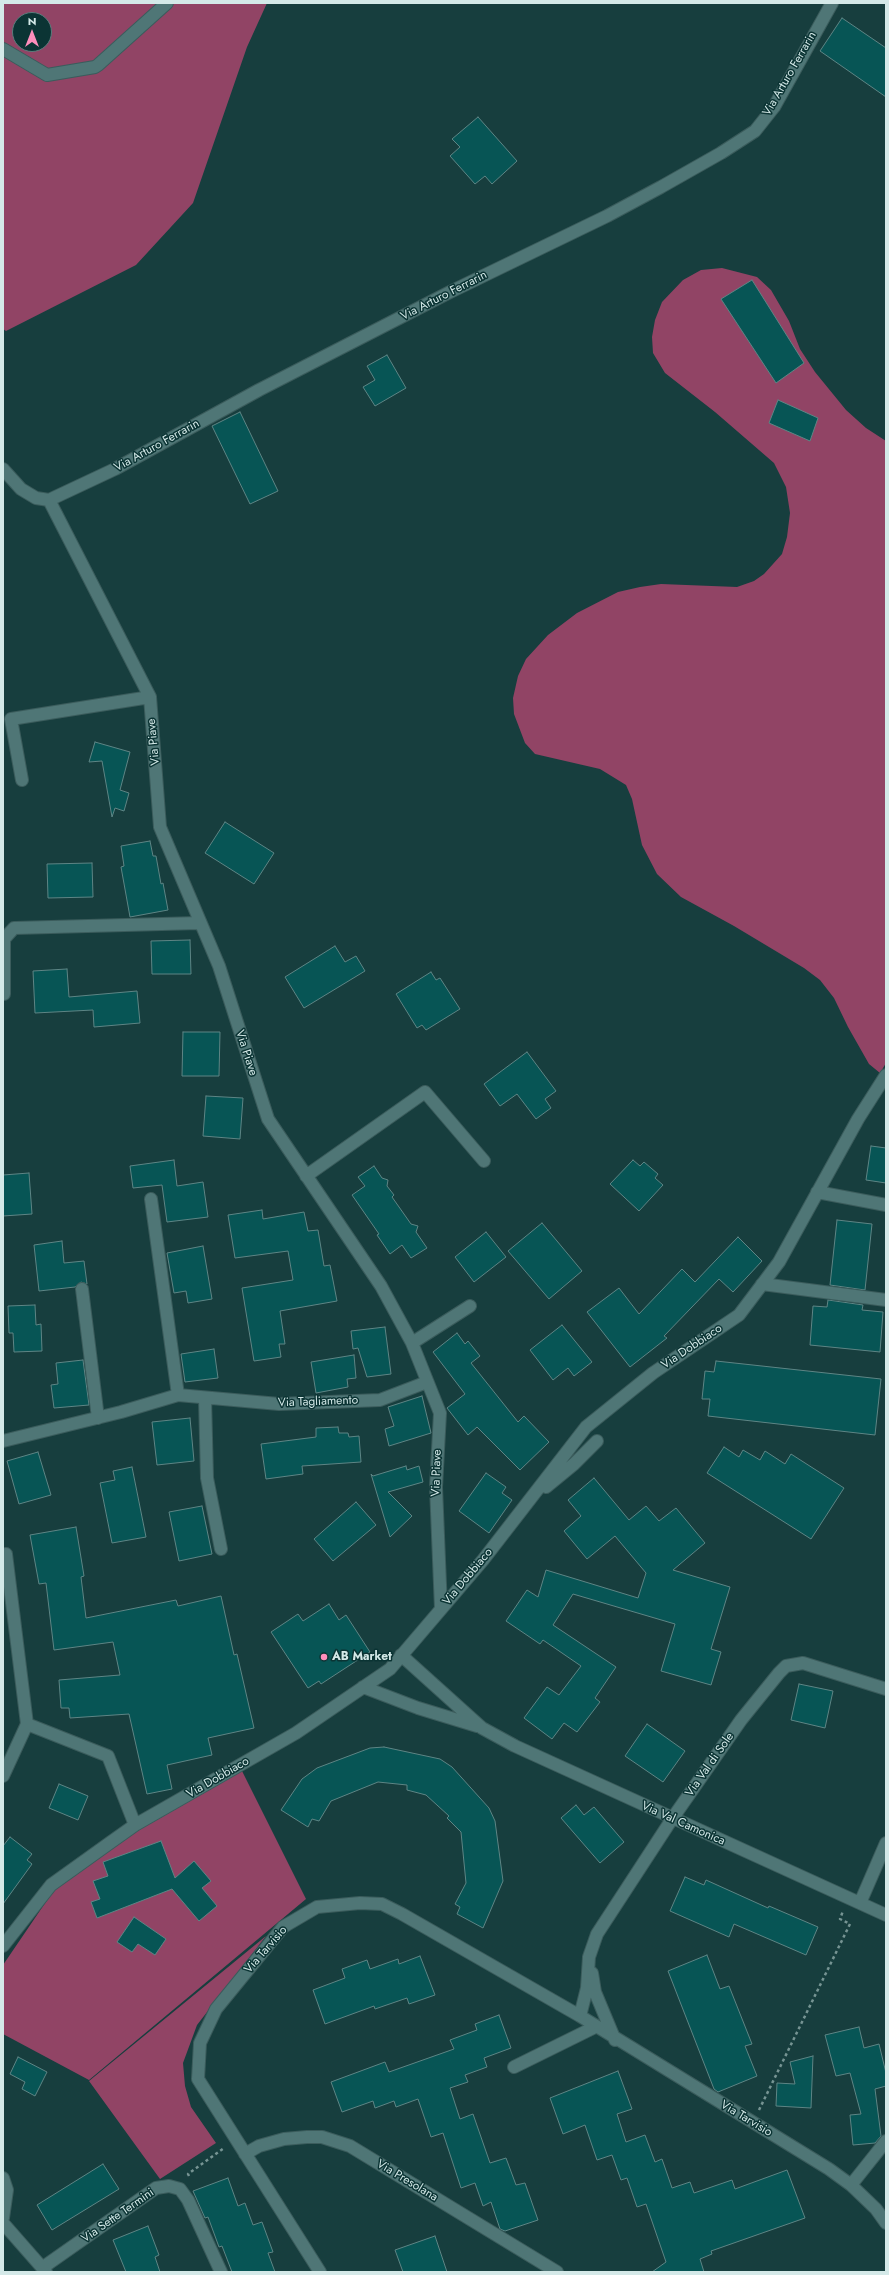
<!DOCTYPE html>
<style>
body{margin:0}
#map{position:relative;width:889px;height:2275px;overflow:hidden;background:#173e3e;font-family:Jost,sans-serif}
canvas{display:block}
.frame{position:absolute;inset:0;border:4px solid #d4e9e8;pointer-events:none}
.north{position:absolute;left:12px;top:12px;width:40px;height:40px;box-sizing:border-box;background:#0b3434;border:1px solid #5b7c7c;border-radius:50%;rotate:0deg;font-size:11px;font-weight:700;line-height:16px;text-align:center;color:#d4e9e8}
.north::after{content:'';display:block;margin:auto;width:14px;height:18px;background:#fe8ebc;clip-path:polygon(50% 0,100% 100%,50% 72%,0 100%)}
</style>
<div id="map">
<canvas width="889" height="2275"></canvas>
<div class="frame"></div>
<div class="north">N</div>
</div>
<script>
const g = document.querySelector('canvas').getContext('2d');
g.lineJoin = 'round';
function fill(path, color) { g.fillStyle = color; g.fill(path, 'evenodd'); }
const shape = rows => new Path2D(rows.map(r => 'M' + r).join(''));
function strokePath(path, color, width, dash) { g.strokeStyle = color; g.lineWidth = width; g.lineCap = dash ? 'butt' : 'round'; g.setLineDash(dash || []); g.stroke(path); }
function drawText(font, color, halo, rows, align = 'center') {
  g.font = font + ' Jost,sans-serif'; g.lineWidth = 3; g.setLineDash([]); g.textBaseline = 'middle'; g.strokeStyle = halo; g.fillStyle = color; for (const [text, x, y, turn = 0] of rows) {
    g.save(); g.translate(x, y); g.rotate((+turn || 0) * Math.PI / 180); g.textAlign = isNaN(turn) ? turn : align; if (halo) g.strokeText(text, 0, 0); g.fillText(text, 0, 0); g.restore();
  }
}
fill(shape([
 [3,3,267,3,247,47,193,203,136,265,6,331,3,329],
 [20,20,44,20,44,44,20,44],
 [722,268,757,277,771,290,789,321,800,349,815,372,846,410,866,428,886,441,886,1063,880,1073,869,1064,848,1027,834,998,820,980,804,968,734,926,681,897,657,874,642,845,632,799,626,785,600,769,535,754,525,743,514,714,513,698,518,676,526,659,548,635,577,613,618,592,640,587,661,584,737,587,754,581,764,574,782,554,787,537,790,513,786,487,774,463,715,412,665,373,653,353,652,337,655,320,662,302,683,280,701,270],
 [240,1767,306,1899,89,2080,3,2034,3,1965,54,1890,136,1826],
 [266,1936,197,2025,183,2063,185,2086,191,2107,216,2143,160,2179,89,2081]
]), '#914465');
const building = shape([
 [842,18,886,48,886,97,820,51,842,18],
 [478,117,517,161,492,184,485,176,475,184,450,156,460,147,452,139,478,117],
 [752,280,804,363,776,383,721,299,752,280],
 [387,355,406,388,375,406,363,387,375,380,367,366,387,355],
 [778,400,818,418,810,441,769,423,778,400],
 [240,412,278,491,250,504,212,426,240,412],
 [95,742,130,752,120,790,129,793,124,811,115,808,112,817,102,761,89,762,95,742],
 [225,822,274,853,254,884,205,853,225,822],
 [150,841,153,856,156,856,161,884,163,883,168,910,130,917,121,867,124,866,121,846,150,841],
 [92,863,93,897,48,898,47,864,92,863],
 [190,940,191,974,152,974,151,941,190,940],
 [335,946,345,962,356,956,365,971,304,1008,285,977,335,946],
 [67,969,69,997,137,991,140,1023,94,1027,93,1010,35,1013,33,971,67,969],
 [431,972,436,980,440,978,460,1009,426,1030,422,1025,417,1028,396,994,431,972],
 [183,1032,220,1032,219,1076,182,1076,183,1032],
 [527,1052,556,1091,545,1099,551,1108,536,1119,517,1094,500,1106,484,1084,527,1052],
 [206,1096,243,1098,240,1139,203,1136,206,1096],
 [871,1146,886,1148,886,1183,866,1180,871,1146],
 [174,1160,177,1186,203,1182,208,1217,167,1222,162,1185,133,1188,130,1166,174,1160],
 [633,1160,640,1166,644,1162,658,1174,655,1178,663,1185,639,1211,610,1184,633,1160],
 [374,1166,382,1178,388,1180,387,1186,394,1195,392,1197,411,1224,418,1226,416,1232,427,1248,411,1258,402,1245,390,1254,377,1235,379,1234,352,1195,365,1186,358,1177,374,1166],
 [29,1173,32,1214,3,1216,3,1175,29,1173],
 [262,1210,263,1219,304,1212,308,1231,318,1230,324,1266,330,1265,337,1301,280,1311,285,1344,279,1344,281,1357,254,1361,242,1288,293,1280,288,1251,235,1258,228,1215,262,1210],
 [837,1220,872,1224,865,1290,830,1285,837,1220],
 [542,1223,582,1271,549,1299,508,1251,542,1223],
 [486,1232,506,1257,474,1282,455,1257,486,1232],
 [738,1237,762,1261,733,1292,719,1279,664,1336,667,1338,630,1367,587,1312,619,1288,639,1314,682,1269,695,1282,738,1237],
 [62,1241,64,1263,84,1261,87,1284,81,1282,75,1287,39,1291,34,1245,62,1241],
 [203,1246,212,1299,188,1303,186,1291,174,1293,167,1253,203,1246],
 [828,1300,863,1305,862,1310,883,1312,880,1352,810,1345,813,1306,827,1307,828,1300],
 [35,1305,36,1325,41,1324,42,1351,14,1352,13,1333,9,1333,8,1306,35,1305],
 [562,1325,592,1362,574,1376,568,1368,553,1380,530,1350,562,1325],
 [385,1327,391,1374,367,1377,358,1348,353,1349,351,1331,385,1327],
 [457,1333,465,1344,468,1341,480,1356,471,1363,518,1422,524,1416,549,1442,520,1470,477,1427,468,1435,447,1408,465,1394,433,1352,457,1333],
 [214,1349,218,1378,185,1382,181,1354,214,1349],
 [354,1355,356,1378,347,1379,348,1387,316,1393,311,1362,354,1355],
 [83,1360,89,1405,54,1408,51,1385,58,1384,56,1363,83,1360],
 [716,1361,881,1379,875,1435,708,1416,710,1399,702,1399,705,1371,714,1372,716,1361],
 [422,1396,431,1433,389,1446,385,1429,394,1426,388,1407,422,1396],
 [190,1418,194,1461,157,1465,152,1422,190,1418],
 [338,1427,339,1433,348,1433,349,1437,359,1436,361,1462,302,1466,303,1474,266,1479,261,1444,316,1437,316,1428,338,1427],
 [724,1447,739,1457,743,1450,760,1460,765,1451,785,1464,791,1454,844,1488,811,1539,707,1473,724,1447],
 [38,1452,51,1495,19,1504,7,1461,38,1452],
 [406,1466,407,1470,419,1466,423,1482,388,1492,412,1516,390,1537,371,1474,373,1476,406,1466],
 [132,1467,146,1537,112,1543,100,1483,115,1480,113,1471,132,1467],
 [486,1473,506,1487,502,1493,512,1500,489,1533,459,1511,486,1473],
 [594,1478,629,1520,646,1506,659,1521,676,1508,705,1543,673,1570,730,1587,711,1649,721,1652,711,1685,661,1671,675,1624,573,1594,553,1625,616,1667,595,1698,600,1702,577,1732,564,1723,552,1739,524,1718,547,1687,559,1695,581,1666,543,1640,540,1644,506,1621,527,1590,538,1597,546,1570,638,1598,646,1573,615,1536,587,1559,564,1531,581,1516,568,1500,594,1478],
 [356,1502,376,1525,333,1561,314,1539,356,1502],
 [202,1506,212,1554,179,1561,169,1512,202,1506],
 [76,1527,84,1576,81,1577,86,1618,176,1600,178,1606,221,1596,234,1655,237,1654,254,1728,208,1738,212,1755,167,1765,172,1789,147,1794,129,1714,70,1718,69,1708,61,1708,59,1680,120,1675,113,1642,54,1650,46,1583,39,1584,30,1535,76,1527],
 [329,1604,339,1620,346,1615,370,1652,321,1684,319,1681,308,1688,271,1632,298,1614,303,1621,329,1604],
 [799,1684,833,1691,825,1728,791,1720,799,1684],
 [647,1724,685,1751,663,1782,625,1756,647,1724],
 [384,1747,440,1759,452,1767,489,1808,495,1821,503,1881,483,1928,457,1914,460,1907,455,1904,466,1883,461,1832,447,1818,449,1816,426,1795,407,1790,407,1785,378,1782,331,1801,319,1821,312,1819,308,1827,281,1810,302,1779,317,1768,370,1748,384,1747],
 [59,1784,88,1796,78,1820,49,1808,59,1784],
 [576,1805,584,1815,594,1807,624,1842,600,1863,561,1818,576,1805],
 [10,1837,32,1854,27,1860,32,1864,3,1904,3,1846,10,1837],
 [161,1841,175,1878,194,1861,211,1881,202,1888,217,1906,199,1921,172,1889,97,1918,91,1902,100,1899,93,1881,108,1876,103,1862,161,1841],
 [685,1877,704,1885,706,1880,768,1908,769,1906,818,1927,806,1955,734,1924,729,1937,670,1911,685,1877],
 [134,1917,166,1939,155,1955,138,1944,132,1952,117,1942,134,1917],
 [707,1955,720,1989,729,1986,752,2044,745,2046,757,2076,718,2092,714,2089,668,1971,707,1955],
 [420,1956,435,1995,409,2004,407,1998,375,2009,374,2006,325,2024,313,1990,345,1978,342,1969,367,1960,370,1969,398,1959,399,1964,420,1956],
 [499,2015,511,2048,484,2058,487,2067,465,2075,468,2082,450,2088,460,2119,473,2114,490,2163,506,2158,516,2185,525,2183,538,2220,505,2231,500,2229,491,2202,483,2206,475,2183,461,2188,443,2133,431,2137,418,2099,396,2107,394,2101,375,2108,373,2101,342,2112,331,2082,385,2062,389,2072,454,2049,450,2040,477,2030,475,2024,499,2015],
 [859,2027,864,2048,879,2044,886,2073,886,2086,875,2089,881,2136,875,2143,853,2145,850,2115,861,2114,850,2073,836,2076,825,2035,859,2027],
 [813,2056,811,2108,776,2106,777,2083,795,2084,790,2062,813,2056],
 [18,2057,47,2072,35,2096,22,2089,25,2082,10,2074,18,2057],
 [618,2071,632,2109,617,2114,626,2142,645,2135,655,2162,662,2159,672,2188,690,2182,694,2193,732,2180,735,2189,787,2170,805,2218,711,2251,712,2254,700,2259,704,2272,652,2272,666,2262,646,2204,637,2207,627,2178,621,2180,612,2155,597,2160,585,2125,563,2134,550,2098,618,2071],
 [103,2164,119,2189,52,2230,37,2205,103,2164],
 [228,2178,238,2206,245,2203,253,2225,262,2222,273,2252,268,2253,275,2272,232,2272,222,2246,219,2247,208,2217,205,2218,193,2191,228,2178],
 [148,2226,159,2255,155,2257,160,2272,126,2272,113,2240,148,2226],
 [435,2236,447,2272,403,2272,395,2250,435,2236]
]);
fill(building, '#075555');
strokePath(building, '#5e8585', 1);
const minor = shape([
 [3,49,47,75,95,67,98,65,167,3],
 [3,469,21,489,36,498,49,500,115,469,259,390,450,292,607,216,661,187,721,153,755,131,774,107,832,3],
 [49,500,150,697,160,827,219,966,268,1119,381,1286,412,1343,440,1413,436,1487,441,1609],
 [22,780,11,719,150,697],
 [4,994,4,939,14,928,199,923],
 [306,1176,425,1092,484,1161],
 [817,1192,886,1205],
 [151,1199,178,1395],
 [762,1284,886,1300],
 [82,1289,98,1418],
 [412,1343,470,1306],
 [205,1398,207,1478,221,1549],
 [3,1441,121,1412,178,1395,279,1404,380,1400,427,1382],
 [546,1487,574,1464,597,1441],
 [401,1655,482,1728,515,1746,886,1915],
 [363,1687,418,1708,477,1726],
 [27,1724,108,1756,135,1825],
 [3,1776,27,1724,6,1554],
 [860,1903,886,1843],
 [3,1946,51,1885,111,1842,135,1825,296,1733,390,1669,483,1560,586,1427,653,1373,739,1315,779,1262,858,1119,886,1075],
 [592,1973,595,1992,615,2040],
 [580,2016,587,1988,589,1957,597,1934,672,1819,741,1720,779,1673,786,1666,803,1663,886,1689],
 [514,2067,595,2027],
 [245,2154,259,2146,284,2139,307,2137,322,2137,350,2146,557,2272],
 [3,2178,7,2190,3,2218],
 [851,2185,886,2141],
 [3,2223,46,2272],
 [42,2268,156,2188,169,2186,180,2189,188,2200,221,2272],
 [320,2272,198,2079,200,2043,216,2009,283,1927,317,1907,360,1903,382,1904,402,1914,580,2016,829,2169,851,2185,876,2209,886,2223]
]);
strokePath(minor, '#3b5c5c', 14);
strokePath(shape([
 [759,2110,850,1924,840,1919,843,1911],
 [189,2176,188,2174,224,2148]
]), '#769493', 2.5, [3, 3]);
strokePath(minor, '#4f7676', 12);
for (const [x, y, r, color] of [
 [324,1657,4,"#fe8ebc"]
]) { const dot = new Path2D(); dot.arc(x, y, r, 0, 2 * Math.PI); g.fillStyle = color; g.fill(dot); strokePath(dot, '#0b3434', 1.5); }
drawText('12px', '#d4e9e8', '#0b3434', [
 ["Via Arturo Ferrarin",790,74,-60],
 ["Via Arturo Ferrarin",444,296,-27],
 ["Via Arturo Ferrarin",157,446,-29],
 ["Via Piave",154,742,-95],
 ["Via Piave",246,1053,72],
 ["Via Dobbiaco",692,1347,-34],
 ["Via Tagliamento",318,1402,-2],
 ["Via Piave",437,1473,-88],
 ["Via Dobbiaco",468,1577,-50],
 ["Via Val di Sole",710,1765,-55],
 ["Via Dobbiaco",218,1778,-30],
 ["Via Val Camonica",683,1824,24],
 ["Via Tarvisio",266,1950,-49],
 ["Via Tarvisio",746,2119,31],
 ["Via Presolana",407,2181,31],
 ["Via Sette Termini",118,2216,-35]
]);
drawText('bold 12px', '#d4e9e8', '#0b3434', [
 ["AB Market",332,1657]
], 'left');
</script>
